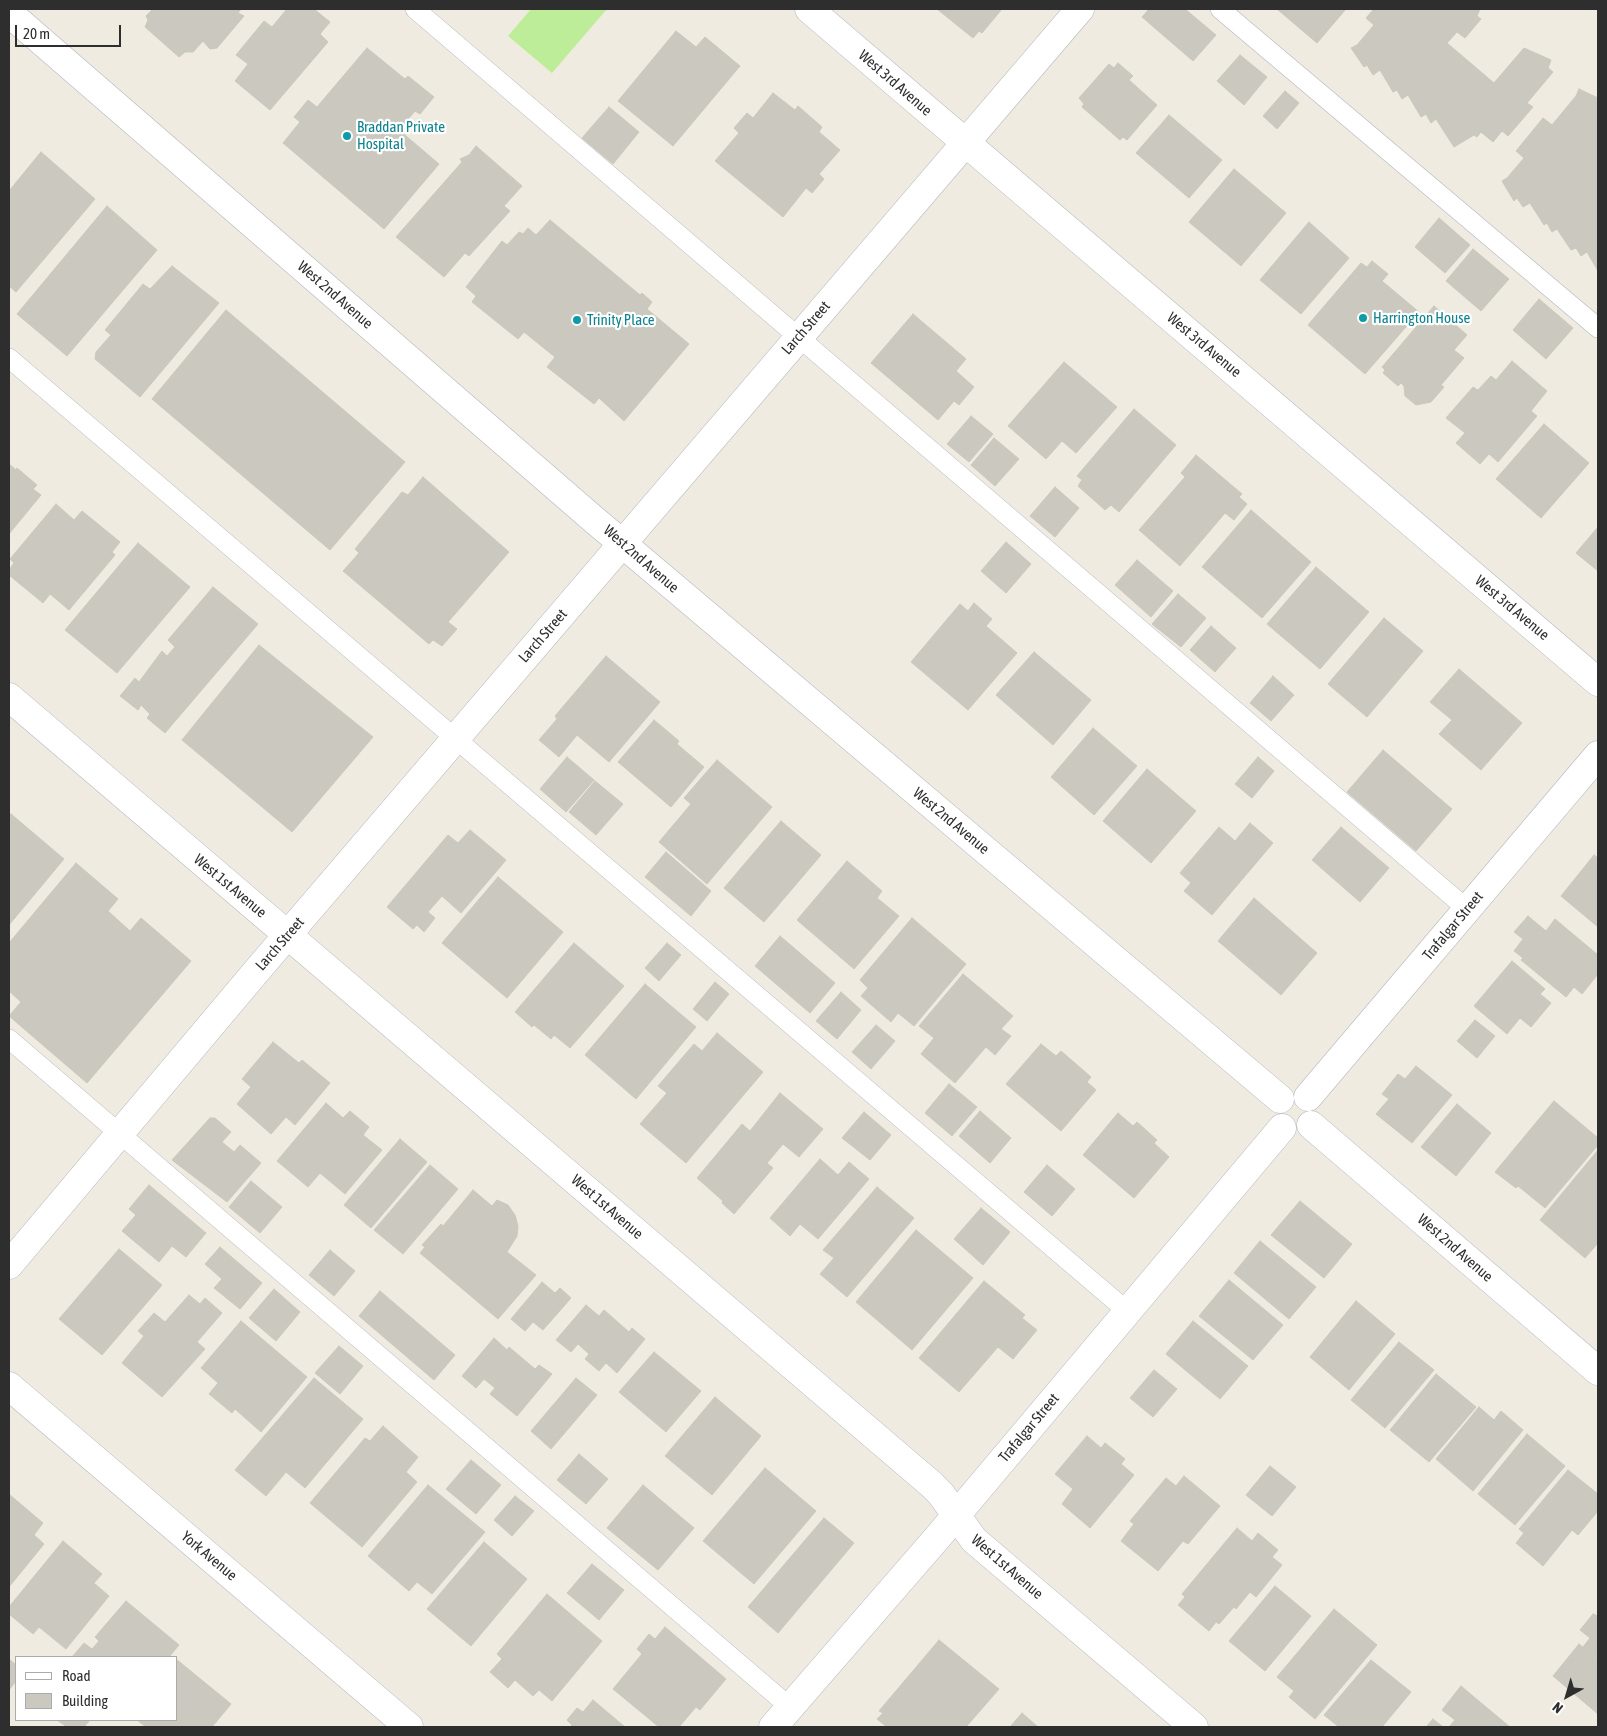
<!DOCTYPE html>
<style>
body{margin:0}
#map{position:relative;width:1607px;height:1736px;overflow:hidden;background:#efebe1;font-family:"Asap Condensed",sans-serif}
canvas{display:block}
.frame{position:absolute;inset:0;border:10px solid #2e2e2e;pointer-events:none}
.legend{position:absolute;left:15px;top:1656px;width:162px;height:65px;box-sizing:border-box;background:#fff;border:1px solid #ababab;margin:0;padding:6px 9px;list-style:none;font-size:15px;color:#2e2e2e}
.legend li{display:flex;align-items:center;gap:10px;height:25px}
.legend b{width:25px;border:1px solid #ababab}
.north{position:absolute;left:1542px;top:1671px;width:50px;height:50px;-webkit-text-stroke:4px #fff;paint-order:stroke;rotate:219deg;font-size:14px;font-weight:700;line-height:20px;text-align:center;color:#2e2e2e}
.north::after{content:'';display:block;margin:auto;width:18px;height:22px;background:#2e2e2e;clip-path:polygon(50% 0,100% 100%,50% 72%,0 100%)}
.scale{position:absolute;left:15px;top:25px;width:106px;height:22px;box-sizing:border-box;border:2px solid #2e2e2e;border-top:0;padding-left:6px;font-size:15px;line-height:18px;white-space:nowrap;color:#2e2e2e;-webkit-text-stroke:4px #fff;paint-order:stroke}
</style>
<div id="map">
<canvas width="1607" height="1736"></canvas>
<div class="frame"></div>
<ul class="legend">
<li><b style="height:6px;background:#fff"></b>Road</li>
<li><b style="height:14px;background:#cbc9bf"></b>Building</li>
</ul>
<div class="north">N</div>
<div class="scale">20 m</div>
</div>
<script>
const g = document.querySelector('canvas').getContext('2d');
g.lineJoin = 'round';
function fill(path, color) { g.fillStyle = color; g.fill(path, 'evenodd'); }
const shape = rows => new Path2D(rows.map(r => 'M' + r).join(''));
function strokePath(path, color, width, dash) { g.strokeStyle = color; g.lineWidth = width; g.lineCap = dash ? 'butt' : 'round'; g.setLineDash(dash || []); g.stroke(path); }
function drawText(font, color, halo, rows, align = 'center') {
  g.font = font + ' "Asap Condensed",sans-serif'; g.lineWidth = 4.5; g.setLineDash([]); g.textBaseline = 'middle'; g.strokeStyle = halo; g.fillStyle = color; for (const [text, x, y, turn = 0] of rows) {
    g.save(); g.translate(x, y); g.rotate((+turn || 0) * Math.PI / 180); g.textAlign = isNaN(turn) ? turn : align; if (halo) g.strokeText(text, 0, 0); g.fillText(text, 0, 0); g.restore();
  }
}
fill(shape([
 [531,9,607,9,552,73,508,36]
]), '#beed99');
const building = shape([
 [153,9,241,9,238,13,244,16,217,48,210,49,203,41,193,52,185,52,179,57,145,27,148,20,146,16,153,9],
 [287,9,314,9,330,22,320,34,328,42,270,110,235,81,248,64,236,55,264,21,272,27,287,9],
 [937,9,1002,9,982,33,979,31,973,38,937,9],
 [1149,9,1185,9,1216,35,1193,61,1142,17,1149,9],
 [1277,9,1346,9,1317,43,1277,9],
 [1374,9,1480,9,1477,16,1481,19,1465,38,1457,32,1447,43,1494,83,1524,48,1551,60,1548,68,1553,72,1527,103,1533,107,1508,136,1502,131,1493,142,1481,132,1477,137,1474,135,1454,147,1436,119,1431,123,1426,114,1421,117,1408,95,1402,99,1397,90,1393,92,1380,70,1373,75,1367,65,1364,67,1351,48,1357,45,1374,25,1366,18,1374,9],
 [676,31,696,47,705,37,740,66,673,146,618,101,676,31],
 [367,48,405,79,408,76,434,97,420,114,415,111,399,130,439,164,384,229,283,143,300,122,294,117,308,100,317,107,367,48],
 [1240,55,1267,77,1244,105,1217,81,1240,55],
 [1118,63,1133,76,1129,80,1157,105,1127,140,1123,137,1120,140,1082,107,1084,104,1079,98,1109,64,1114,68,1118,63],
 [1579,89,1598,98,1598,271,1587,252,1581,256,1576,248,1571,250,1557,229,1552,232,1547,223,1544,225,1530,203,1523,207,1517,198,1514,201,1502,181,1507,178,1524,158,1516,151,1543,118,1552,125,1576,96,1579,89],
 [1285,91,1299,103,1277,129,1263,116,1285,91],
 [773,93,795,110,798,106,822,127,819,132,840,150,819,174,824,179,812,193,806,188,783,217,715,161,739,133,734,128,747,113,753,118,773,93],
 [609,107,639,132,613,164,582,138,609,107],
 [1169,115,1222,160,1189,198,1136,153,1169,115],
 [476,146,522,186,504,206,510,211,469,256,465,253,444,277,396,237,462,162,460,159,469,155,476,146],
 [41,152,95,199,16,292,9,286,9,191,41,152],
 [1234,169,1286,213,1241,266,1189,222,1234,169],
 [107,206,157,250,67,356,17,314,107,206],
 [1439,218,1470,245,1445,273,1415,247,1439,218],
 [550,220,640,295,642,293,652,302,647,309,689,344,624,421,599,398,594,404,547,367,555,357,524,332,518,339,472,302,476,296,466,287,502,241,507,245,519,232,523,234,528,228,536,235,550,220],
 [1309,222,1349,258,1301,314,1260,280,1309,222],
 [1473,249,1509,279,1481,311,1446,281,1473,249],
 [1372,261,1388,274,1382,281,1419,312,1365,374,1308,325,1361,263,1367,267,1372,261],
 [172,266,219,303,140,397,95,359,96,352,111,335,105,330,143,284,150,289,172,266],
 [1539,299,1573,328,1546,359,1513,330,1539,299],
 [1434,306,1467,335,1454,350,1464,358,1441,385,1444,387,1431,402,1416,405,1405,396,1404,386,1401,383,1398,386,1383,373,1385,370,1382,367,1434,306],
 [226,310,405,462,330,550,152,399,226,310],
 [913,314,966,359,956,371,974,387,959,405,954,401,938,420,871,363,913,314],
 [1512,361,1547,391,1531,411,1537,416,1498,462,1489,454,1480,464,1456,443,1465,433,1446,418,1473,387,1478,390,1491,376,1496,380,1512,361],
 [1064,362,1117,407,1076,453,1062,441,1046,459,1008,426,1064,362],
 [1134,409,1176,445,1119,512,1111,505,1105,510,1078,486,1082,480,1077,476,1134,409],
 [971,416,993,434,969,462,947,444,971,416],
 [1544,424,1589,463,1541,518,1496,479,1544,424],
 [994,438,1019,459,995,486,971,465,994,438],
 [1196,455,1242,494,1239,497,1247,504,1234,520,1225,513,1180,566,1139,530,1185,477,1181,473,1196,455],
 [9,464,16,470,17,468,37,485,33,489,41,495,9,534,9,464],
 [423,477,509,552,448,622,457,629,442,646,433,640,429,644,343,571,359,553,355,549,402,492,408,495,423,477],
 [1055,487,1079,508,1055,537,1030,516,1055,487],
 [56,504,74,520,82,511,120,542,112,552,115,555,69,610,50,594,43,603,9,575,9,570,14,563,10,559,56,504],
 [1251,510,1311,562,1262,618,1202,567,1251,510],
 [1598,527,1598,571,1576,553,1598,527],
 [1006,542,1031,564,1006,593,981,571,1006,542],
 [138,543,190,587,117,673,65,630,138,543],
 [1137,560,1173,591,1151,617,1115,585,1137,560],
 [1316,567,1369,612,1320,669,1267,624,1316,567],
 [213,587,258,624,165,733,147,718,150,714,141,705,138,710,120,696,135,678,139,682,162,651,167,656,175,647,168,640,213,587],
 [1178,594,1206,618,1181,647,1152,624,1178,594],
 [974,603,992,619,986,626,1017,653,968,710,911,662,960,604,968,611,974,603],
 [1384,618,1423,651,1367,717,1328,684,1384,618],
 [1211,626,1236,648,1215,672,1190,650,1211,626],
 [259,645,373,737,292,832,182,740,259,645],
 [1034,652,1091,700,1053,745,996,695,1034,652],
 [606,656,660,702,609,762,577,735,559,757,539,740,557,719,555,716,606,656],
 [1459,669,1522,723,1481,770,1439,734,1452,720,1430,702,1459,669],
 [1273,676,1294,695,1271,721,1250,703,1273,676],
 [654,720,679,741,677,744,704,767,671,807,618,762,654,720],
 [1093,728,1137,766,1094,815,1051,777,1093,728],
 [1383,750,1452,809,1416,851,1347,792,1383,750],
 [567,757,594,780,566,812,540,789,567,757],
 [1258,757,1274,771,1252,798,1235,784,1258,757],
 [717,760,772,807,707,884,659,842,691,804,684,798,717,760],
 [1147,769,1196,811,1151,863,1103,821,1147,769],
 [595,781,623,804,596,835,569,812,595,781],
 [11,814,64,859,9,925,9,816,11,814],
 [781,821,821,855,764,922,724,888,781,821],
 [1250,823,1273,843,1212,915,1184,891,1191,883,1180,873,1219,827,1235,841,1250,823],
 [1341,827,1389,868,1360,902,1312,860,1341,827],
 [470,830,506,860,461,913,442,896,428,912,435,918,424,932,417,925,413,929,387,907,448,835,458,843,470,830],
 [666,852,711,891,691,916,645,877,666,852],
 [1594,855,1598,858,1598,927,1561,896,1594,855],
 [847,861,882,891,877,898,899,916,854,969,797,920,847,861],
 [76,863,118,899,108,911,130,931,141,918,191,961,87,1083,9,1016,21,1002,9,991,9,943,76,863],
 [498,877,563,932,507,998,442,943,498,877],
 [1254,898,1317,953,1281,995,1218,941,1254,898],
 [1528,916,1546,931,1555,919,1598,955,1596,961,1598,963,1598,974,1582,994,1574,987,1566,997,1521,960,1523,958,1514,951,1523,939,1514,932,1528,916],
 [912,918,966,964,914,1026,898,1013,891,1022,861,996,868,988,860,980,912,918],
 [780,936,835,983,810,1013,755,966,780,936],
 [574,943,624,986,570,1048,554,1035,551,1039,534,1025,532,1027,515,1012,574,943],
 [667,943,681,955,659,981,645,968,667,943],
 [1512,961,1545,989,1540,994,1551,1003,1531,1027,1520,1018,1507,1034,1474,1006,1512,961],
 [963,974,1013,1016,1001,1029,1011,1036,995,1055,986,1047,955,1083,921,1054,934,1038,919,1026,963,974],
 [715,982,729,994,707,1021,693,1009,715,982],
 [645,984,696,1027,636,1099,585,1055,645,984],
 [841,992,861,1010,837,1039,816,1021,841,992],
 [1475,1020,1495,1036,1477,1058,1457,1041,1475,1020],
 [876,1025,895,1041,871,1069,852,1052,876,1025],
 [717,1033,763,1072,686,1163,640,1124,667,1093,658,1086,694,1044,702,1051,717,1033],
 [273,1042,299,1063,302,1060,330,1083,295,1125,286,1117,271,1134,237,1104,251,1087,242,1079,273,1042],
 [1041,1044,1056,1056,1061,1051,1091,1077,1087,1082,1096,1090,1061,1131,1006,1084,1041,1044],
 [1416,1066,1452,1095,1412,1143,1376,1114,1389,1099,1382,1094,1398,1074,1405,1079,1416,1066],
 [949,1084,977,1107,952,1136,925,1113,949,1084],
 [780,1093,823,1129,799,1157,783,1144,767,1163,773,1168,734,1214,722,1203,723,1201,697,1178,742,1124,750,1131,780,1093],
 [1554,1101,1598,1138,1598,1145,1545,1208,1518,1186,1516,1188,1495,1172,1554,1101],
 [326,1103,343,1118,350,1111,369,1127,363,1135,382,1150,345,1194,320,1173,308,1187,277,1161,326,1103],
 [1457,1104,1491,1133,1456,1176,1421,1147,1457,1104],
 [980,1111,1011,1138,990,1163,959,1136,980,1111],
 [864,1112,891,1135,870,1160,842,1138,864,1112],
 [1118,1113,1133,1126,1137,1122,1157,1140,1154,1143,1169,1157,1134,1198,1083,1155,1118,1113],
 [210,1118,215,1118,231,1132,222,1142,234,1152,240,1145,261,1163,227,1202,172,1160,210,1118],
 [400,1139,427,1162,371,1228,344,1205,400,1139],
 [1598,1150,1598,1243,1585,1258,1540,1220,1598,1150],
 [820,1159,838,1175,849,1162,869,1179,818,1239,800,1224,790,1236,770,1218,820,1159],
 [430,1165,458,1189,403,1254,374,1230,430,1165],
 [1047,1165,1075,1189,1052,1216,1024,1192,1047,1165],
 [251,1181,282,1207,260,1233,229,1207,251,1181],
 [149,1185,206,1233,186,1257,172,1246,159,1262,122,1231,136,1215,129,1209,149,1185],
 [877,1187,914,1218,847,1297,820,1274,834,1258,823,1250,877,1187],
 [473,1190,492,1206,497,1200,508,1205,515,1215,518,1226,517,1236,507,1252,536,1275,498,1319,420,1253,425,1247,422,1245,441,1224,443,1226,473,1190],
 [1300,1201,1352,1244,1324,1278,1271,1235,1300,1201],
 [981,1208,1010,1232,983,1265,954,1239,981,1208],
 [916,1230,973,1278,912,1350,856,1302,916,1230],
 [1260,1241,1316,1287,1289,1319,1234,1273,1260,1241],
 [220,1247,262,1283,240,1309,214,1288,222,1279,205,1264,220,1247],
 [119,1249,162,1285,102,1355,59,1319,119,1249],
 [330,1250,355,1271,334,1296,309,1275,330,1250],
 [1229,1280,1283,1325,1253,1360,1199,1316,1229,1280],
 [984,1281,1025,1315,1022,1318,1037,1330,1013,1359,998,1347,959,1392,919,1358,984,1281],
 [542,1282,555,1293,560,1288,571,1298,543,1330,533,1322,525,1331,511,1319,542,1282],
 [274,1289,300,1312,276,1341,249,1318,274,1289],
 [380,1291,455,1355,434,1380,359,1316,380,1291],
 [189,1295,200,1304,205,1298,222,1313,197,1342,205,1349,162,1397,122,1363,144,1336,138,1331,154,1313,165,1322,189,1295],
 [1356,1301,1395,1334,1349,1390,1310,1357,1356,1301],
 [586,1305,599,1316,604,1310,629,1332,632,1328,645,1339,617,1373,606,1363,599,1371,585,1359,589,1354,578,1344,571,1352,556,1340,586,1305],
 [241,1321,307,1377,261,1432,235,1409,232,1413,209,1394,218,1383,201,1368,241,1321],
 [1193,1321,1248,1366,1220,1399,1166,1354,1193,1321],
 [494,1338,507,1350,509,1347,535,1369,539,1365,552,1374,517,1416,490,1394,495,1388,484,1379,476,1388,462,1376,494,1338],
 [1399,1342,1434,1370,1385,1428,1351,1400,1399,1342],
 [339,1346,363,1366,340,1394,315,1373,339,1346],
 [654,1352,701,1391,666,1432,619,1392,654,1352],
 [1154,1370,1177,1389,1153,1417,1130,1398,1154,1370],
 [1436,1374,1476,1407,1429,1462,1390,1430,1436,1374],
 [314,1378,363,1419,305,1488,286,1472,266,1496,235,1470,314,1378],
 [576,1378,597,1395,551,1449,531,1431,576,1378],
 [715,1397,761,1436,712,1495,665,1456,715,1397],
 [1479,1407,1494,1420,1501,1411,1523,1430,1473,1491,1436,1459,1479,1407],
 [383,1426,418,1457,406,1472,417,1482,362,1547,310,1503,365,1438,370,1441,383,1426],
 [1527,1434,1565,1466,1515,1525,1478,1494,1527,1434],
 [1087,1436,1101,1448,1105,1443,1125,1459,1121,1464,1134,1475,1090,1528,1062,1504,1073,1489,1055,1474,1087,1436],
 [579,1454,608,1479,586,1504,557,1480,579,1454],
 [471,1460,501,1485,476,1514,446,1489,471,1460],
 [1270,1466,1296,1487,1272,1516,1246,1495,1270,1466],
 [765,1468,816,1511,754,1584,703,1541,765,1468],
 [1568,1470,1598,1494,1598,1511,1578,1535,1572,1530,1543,1566,1516,1543,1524,1533,1519,1529,1568,1470],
 [1184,1476,1220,1506,1188,1544,1183,1541,1158,1571,1121,1541,1134,1524,1130,1521,1166,1478,1176,1486,1184,1476],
 [428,1485,485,1532,432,1594,417,1582,409,1591,368,1556,428,1485],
 [643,1485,694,1528,658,1570,607,1528,643,1485],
 [10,1495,43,1523,34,1535,44,1544,9,1587,10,1495],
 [515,1496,534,1511,512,1536,494,1520,515,1496],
 [824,1518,854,1543,778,1633,748,1607,824,1518],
 [1237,1528,1252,1541,1258,1533,1278,1550,1272,1557,1282,1565,1256,1597,1250,1592,1236,1609,1234,1607,1219,1624,1216,1622,1209,1631,1178,1605,1185,1597,1182,1594,1237,1528],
 [63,1541,102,1574,94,1583,109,1596,66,1649,39,1627,33,1634,9,1614,9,1607,63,1541],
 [484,1542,527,1579,471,1646,427,1609,484,1542],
 [592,1564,624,1590,599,1620,567,1593,592,1564],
 [1275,1586,1311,1616,1265,1671,1229,1641,1275,1586],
 [547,1594,602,1641,552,1701,539,1690,533,1696,515,1680,508,1688,490,1672,502,1659,497,1654,547,1594],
 [126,1601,179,1645,169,1657,72,1657,84,1643,92,1649,99,1641,95,1637,126,1601],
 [1334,1609,1377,1645,1315,1719,1289,1697,1294,1691,1277,1677,1334,1609],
 [1593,1614,1598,1616,1598,1659,1583,1647,1590,1638,1580,1630,1593,1614],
 [665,1627,726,1679,700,1710,696,1707,679,1727,659,1727,613,1689,642,1654,637,1649,649,1634,655,1639,665,1627],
 [939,1640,999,1689,966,1727,887,1727,877,1719,883,1713,879,1711,939,1640],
 [1579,1644,1598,1660,1598,1714,1553,1676,1579,1644],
 [9,1659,16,1665,16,1681,9,1690,9,1659],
 [176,1659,231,1704,212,1727,146,1727,137,1720,176,1720,176,1659],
 [1371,1660,1411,1692,1382,1727,1339,1727,1324,1715,1371,1660],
 [1461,1686,1474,1697,1510,1727,1449,1727,1455,1720,1442,1710,1461,1686],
 [593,1700,625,1727,570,1727,572,1725,567,1720,577,1708,583,1712,593,1700],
 [1022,1713,1038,1727,1010,1727,1022,1713],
 [1433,1719,1443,1727,1426,1727,1433,1719],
 [57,1720,90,1720,84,1727,67,1727,57,1720]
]);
fill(building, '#cbc9bf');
strokePath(building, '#cbc7ba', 1);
const lane = shape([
 [415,9,1467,909],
 [1220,9,1598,328],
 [9,358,1127,1311],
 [9,1039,791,1708]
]);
const street = shape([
 [809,9,1598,682],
 [9,13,592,518,1280,1099],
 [9,697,931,1484,941,1494,974,1540,1194,1727],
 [1308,1097,1598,755],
 [1311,1125,1598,1371],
 [9,1265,260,967,1080,9],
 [9,1386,409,1727],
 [773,1727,937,1538,1282,1128]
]);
strokePath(lane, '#b4b5c1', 20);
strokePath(street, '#b4b5c1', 29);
strokePath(lane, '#fff', 19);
strokePath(street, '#fff', 28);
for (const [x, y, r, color] of [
 [347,136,5,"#0f9aa8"],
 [1363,318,5,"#0f9aa8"],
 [577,320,5,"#0f9aa8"]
]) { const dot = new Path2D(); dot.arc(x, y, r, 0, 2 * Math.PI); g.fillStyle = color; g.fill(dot); strokePath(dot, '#fff', 2); }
drawText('15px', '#2e2e2e', '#fff', [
 ["West 3rd Avenue",895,83,41],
 ["West 2nd Avenue",335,295,41],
 ["Larch Street",806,328,-49],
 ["West 3rd Avenue",1204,345,40],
 ["West 2nd Avenue",641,559,41],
 ["West 3rd Avenue",1512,608,40],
 ["Larch Street",543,636,-49],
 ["West 2nd Avenue",951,821,40],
 ["West 1st Avenue",230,886,40],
 ["Trafalgar Street",1453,926,-50],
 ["Larch Street",280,944,-49],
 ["West 1st Avenue",607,1207,41],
 ["West 2nd Avenue",1455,1248,41],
 ["Trafalgar Street",1029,1428,-50],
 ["York Avenue",209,1556,40],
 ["West 1st Avenue",1007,1567,41]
]);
drawText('15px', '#0d838f', '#fff', [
 ["Braddan Private",357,127],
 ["Hospital",357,144],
 ["Harrington House",1373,318],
 ["Trinity Place",587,320]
], 'left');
</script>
